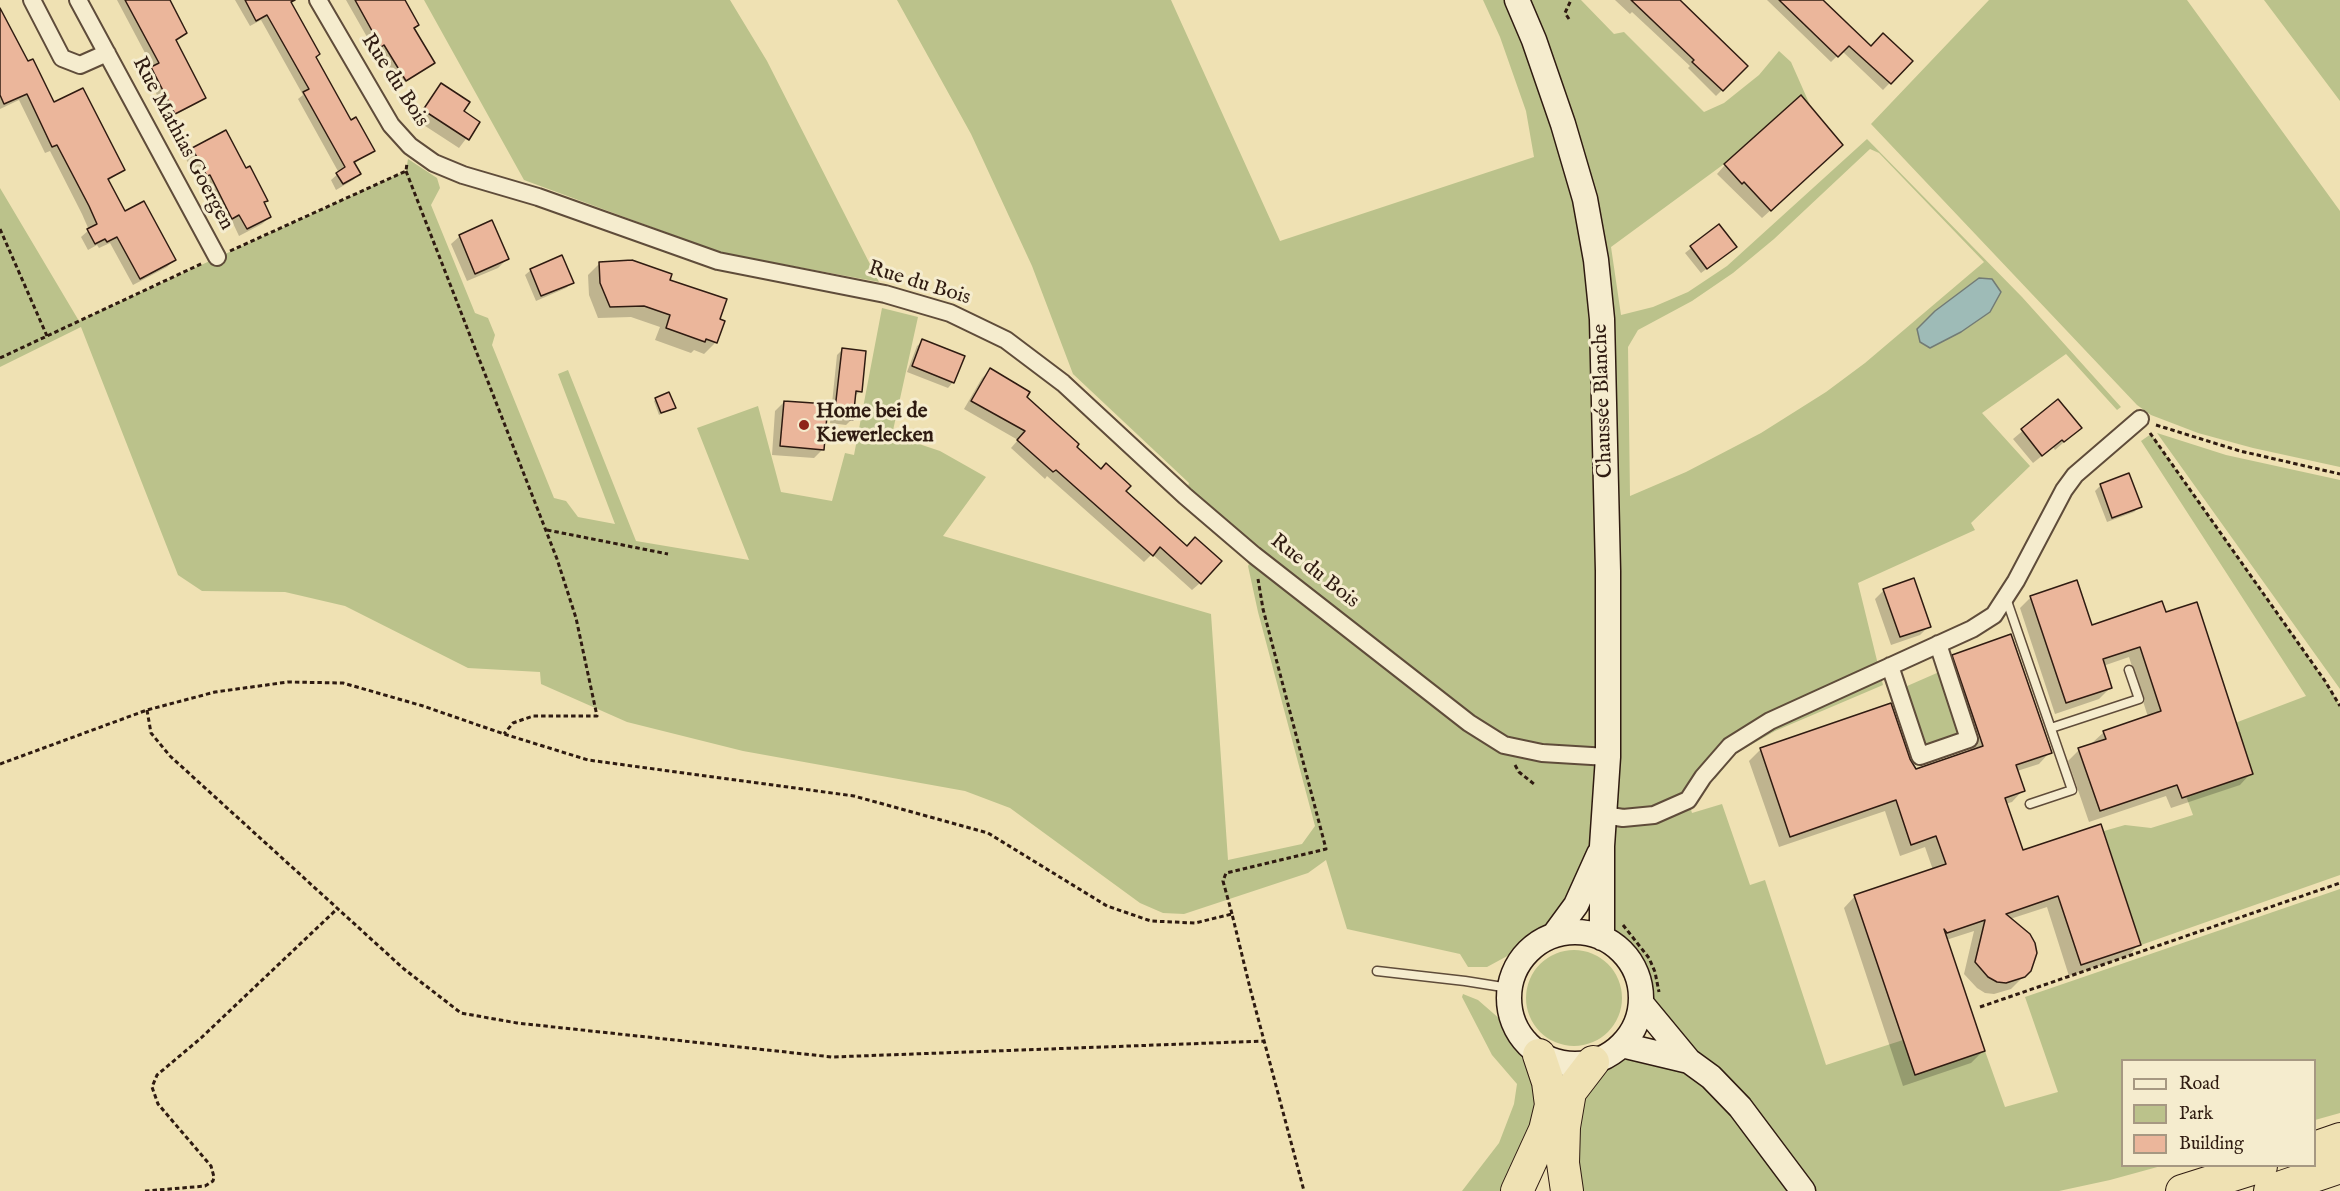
<!DOCTYPE html>
<meta charset="utf-8">
<style>
body{margin:0}
#map{position:relative;width:2340px;height:1191px;overflow:hidden;background:#efe1b3;font-family:"IM FELL English",serif}
canvas{display:block}
.legend{position:absolute;left:2121px;top:1059px;width:195px;height:108px;box-sizing:border-box;background:#f5ecce;border:2px solid #a69882;margin:0;padding:8px 10px;list-style:none;font-size:18px;color:#2f1b11}
.legend li{display:flex;align-items:center;gap:12px;height:30px}
.legend b{width:30px;border:2px solid #a69882}
</style>
<div id="map">
<canvas width="2340" height="1191"></canvas>
<ul class="legend">
<li><b style="height:8px;background:#f5ecce"></b>Road</li>
<li><b style="height:16px;background:#bbc28b"></b>Park</li>
<li><b style="height:16px;background:#ebb69b"></b>Building</li>
</ul>
</div>
<script>
const g = document.querySelector('canvas').getContext('2d');
g.lineJoin = 'round';
function fill(path, color) { g.fillStyle = color; g.fill(path, 'evenodd'); }
const shape = rows => new Path2D(rows.map(r => 'M' + r).join(''));
function strokePath(path, color, width, dash) { g.strokeStyle = color; g.lineWidth = width; g.lineCap = dash ? 'butt' : 'round'; g.setLineDash(dash || []); g.stroke(path); }
function drawText(font, color, halo, rows, align = 'center') {
  g.font = font + ' "IM FELL English",serif'; g.lineWidth = 6; g.setLineDash([]); g.textBaseline = 'middle'; g.strokeStyle = halo; g.fillStyle = color; for (const [text, x, y, turn = 0] of rows) {
    g.save(); g.translate(x, y); g.rotate((+turn || 0) * Math.PI / 180); g.textAlign = isNaN(turn) ? turn : align; if (halo) g.strokeText(text, 0, 0); g.fillText(text, 0, 0); g.restore();
  }
}
fill(shape([
 [424,0,730,0,767,61,879,282,722,253,524,180],
 [897,0,1171,0,1280,241,1534,157,1526,111,1500,37,1483,0,1581,0,1614,34,1624,32,1704,112,1724,103,1759,75,1779,51,1791,62,1810,105,1801,95,1724,164,1611,247,1621,315,1653,307,1688,292,1727,266,1867,139,2022,297,2121,407,2117,410,2066,354,1982,413,2030,466,1971,523,1975,530,1858,583,1883,685,1775,731,1735,754,1715,779,1703,777,1688,800,1692,813,1722,804,1750,885,1765,880,1826,1065,1903,1040,1915,1075,1985,1051,2005,1107,2058,1092,2025,997,2340,889,2340,1113,2315,1120,2314,1060,2122,1060,2122,1166,2161,1166,2110,1180,2059,1191,1580,1191,1574,1163,1579,1092,1595,1072,1615,1062,1634,1058,1688,1060,1656,1011,1645,970,1634,951,1618,935,1602,911,1602,848,1553,926,1529,936,1511,954,1487,967,1468,967,1460,954,1347,929,1326,860,1308,873,1184,914,1163,913,1140,903,1010,808,965,791,743,751,627,722,541,684,540,672,468,668,345,606,285,592,202,591,178,575,81,327,0,367,0,188,79,321,406,171,408,159,437,178,440,188,431,205,475,313,488,318,495,335,492,345,554,498,566,501,578,517,615,524,558,374,568,370,636,541,749,560,697,428,758,406,781,492,832,501,845,453,854,455,882,308,918,317,892,435,940,451,986,477,943,536,1211,614,1228,860,1302,844,1315,826,1258,612,1248,566,1254,555,1185,496,1189,483,1073,374,1032,266,971,134],
 [1870,149,1879,153,1984,262,1865,363,1826,392,1761,433,1686,472,1630,496,1628,347,1638,330,1692,301,1733,273,1774,239],
 [1989,0,2187,0,2340,211,2340,467,2253,448,2198,433,2151,415,2137,405,1871,124],
 [2264,0,2340,0,2340,101],
 [2157,433,2226,455,2340,480,2340,689],
 [2151,434,2325,681,2340,706,2340,875,2141,945,2104,831,2125,825,2151,828,2193,815,2186,796,2235,723,2306,696,2141,441],
 [1946,669,1969,739,1920,756,1898,690],
 '1526 998a48 48 0 1 1 96 0a48 48 0 1 1-96 0Z',
 [1463,994,1478,1000,1501,1020,1517,1048,1533,1065,1541,1099,1505,1191,1462,1191,1499,1143,1514,1104,1517,1084,1492,1055,1462,997]
]), '#bbc28b');
const water = shape([
 [1979,278,1992,279,2001,292,1990,312,1961,332,1930,348,1920,342,1917,329,1935,311,1979,278]
]);
fill(water, '#9ebbb7');
strokePath(water, '#727b75', 1.5);
fill(shape([
 [117,0,168,0,186,33,175,41,204,98,198,103,169,118,146,74,153,68],
 [235,0,288,0,314,58,350,122,373,150,354,164,359,174,353,180,336,190,331,180,339,173,298,99,303,95,261,20,250,26],
 [346,0,390,0,417,25,413,30,433,63,400,85,378,50,375,51],
 [1615,0,1678,0,1746,66,1716,96,1688,68,1690,66,1632,12,1630,14],
 [1767,0,1821,0,1871,48,1911,61,1883,90,1842,51,1831,62],
 [0,12,27,63,53,104,123,170,108,181,124,213,174,260,167,267,133,285,110,243,99,248,97,245,88,250,81,237,89,230,82,214,50,151,45,153,19,100,0,109],
 [441,85,462,112,478,123,459,148,416,120,433,94],
 [193,149,245,170,266,200,263,203,270,217,262,224,239,236,232,221,224,225,202,181,199,183,185,157],
 [1833,154,1762,218,1717,174,1725,165],
 [1719,226,1729,252,1701,273,1685,253],
 [460,236,507,259,498,268,467,281,451,244],
 [600,263,668,281,718,320,716,342,704,354,694,350,691,353,655,340,660,327,631,317,598,318,589,295,588,275],
 [531,270,572,283,566,288,536,301,525,275],
 [923,341,953,382,948,388,907,372,917,346],
 [842,350,860,391,854,397,852,419,846,425,830,423,837,355],
 [990,370,1026,397,1074,447,1124,491,1200,583,1192,590,1152,554,1144,562,1047,476,1045,479,1011,448,1018,440,964,409,982,378],
 [656,399,674,407,659,415,654,401],
 [2058,401,2071,436,2055,450,2053,447,2033,463,2013,439],
 [784,402,823,449,814,458,772,455,775,411],
 [2101,485,2140,506,2134,512,2107,522,2095,491],
 [1884,590,1929,626,1920,635,1891,645,1875,599],
 [2031,597,2091,627,2165,614,2251,773,2240,785,2171,808,2166,796,2089,822,2068,761,2079,750,2093,745,2092,743,2104,732,2148,717,2129,657,2103,666,2110,688,2099,699,2055,714,2020,608],
 [1953,656,2050,752,2039,764,2017,771,2023,790,2012,802,2005,804,2022,852,2139,944,2128,956,2069,976,2047,907,2010,919,2030,970,2011,989,1994,994,1985,993,1977,988,1964,974,1974,931,1946,940,1983,1051,1971,1063,1903,1086,1844,908,1855,896,1933,870,1925,847,1900,856,1885,811,1779,847,1749,761,1761,749,1909,760,1915,771,1970,751,1942,667]
]), '#0003');
const building = shape([
 [125,0,170,0,187,33,176,40,206,98,175,114,151,67,159,63,125,0],
 [245,0,295,0,291,2,320,54,316,57,351,120,356,117,375,151,354,162,361,174,343,184,336,173,345,167,303,92,309,89,267,15,256,21,245,0],
 [355,0,405,0,419,25,414,28,435,63,406,81,384,45,381,47,355,0],
 [1631,0,1680,0,1748,66,1723,91,1692,62,1694,60,1631,0],
 [1779,0,1823,0,1871,46,1883,33,1913,61,1891,84,1849,46,1838,57,1779,0],
 [0,8,28,61,33,59,54,102,83,88,125,170,108,179,125,211,144,201,176,260,140,279,117,237,107,242,105,239,95,244,87,229,97,224,89,206,57,145,52,147,27,94,4,104,0,95,0,8],
 [441,83,470,102,464,111,480,122,469,140,423,110,441,83],
 [1801,95,1843,145,1771,211,1744,182,1742,184,1724,164,1801,95],
 [226,130,246,168,250,166,268,201,264,202,271,217,247,229,239,215,232,219,210,175,207,176,192,148,226,130],
 [492,220,509,259,475,274,459,235,492,220],
 [1719,224,1737,247,1707,269,1690,246,1719,224],
 [562,255,574,283,541,296,530,269,562,255],
 [632,260,672,274,670,280,727,299,720,319,725,321,717,343,706,339,705,342,666,328,670,315,644,306,610,307,600,283,599,262,632,260],
 [922,339,965,356,954,383,912,366,922,339],
 [842,348,866,351,862,392,856,391,853,420,834,418,842,348],
 [990,368,1030,392,1027,397,1079,444,1077,447,1101,469,1106,463,1131,486,1126,491,1187,546,1195,537,1222,561,1201,584,1160,547,1153,556,1056,470,1053,472,1017,440,1025,431,971,401,990,368],
 [669,392,676,408,661,413,655,398,669,392],
 [2058,399,2082,428,2064,442,2062,440,2042,456,2021,429,2058,399],
 [784,401,828,404,824,450,780,446,784,401],
 [2129,473,2142,507,2112,518,2100,484,2129,473],
 [1914,578,1931,627,1900,637,1883,589,1914,578],
 [2077,580,2092,625,2162,601,2166,612,2197,602,2253,774,2182,798,2177,785,2100,811,2078,748,2106,739,2103,731,2161,711,2140,647,2103,659,2112,688,2066,703,2030,596,2077,580],
 [2011,634,2052,753,2016,765,2025,791,2005,798,2023,850,2101,824,2141,945,2081,965,2058,896,2006,914,2030,934,2035,943,2037,953,2031,971,2025,977,2006,983,1997,982,1988,977,1975,962,1985,920,1947,933,1944,929,1985,1051,1915,1075,1854,895,1946,864,1936,836,1911,845,1896,800,1790,837,1760,748,1891,703,1910,759,1916,769,1983,746,1952,655,2011,634]
]);
fill(building, '#ebb69b');
strokePath(building, '#2f1b11', 1.5);
const service = shape([
 [2006,598,2072,790,2030,804],
 [2051,728,2139,699,2129,670],
 [1377,971,1465,981,1509,988]
]);
const minor = shape([
 [32,0,62,58,80,65,107,53],
 [78,0,217,257],
 [318,0,391,125,410,146,434,163,463,175,538,197,718,261,885,294,950,313,1006,340,1063,383,1185,496,1254,555,1469,723,1504,745,1542,753,1608,757],
 [1890,666,1920,756,1969,739,1938,644],
 [1604,815,1623,818,1654,815,1688,800,1703,777,1730,746,1770,721,1972,629,1994,615,2016,581,2064,490,2075,475,2140,419]
]);
const secondary = shape([
 [1517,0,1534,40,1563,124,1585,199,1596,260,1602,319,1608,571,1608,757,1602,846,1602,938],
 '1509 998a66 66 0 1 1 132 0a66 66 0 1 1-132 0Z',
 [1554,935,1576,905,1599,854],
 [1641,1003,1689,1061,1711,1077,1740,1107,1803,1191],
 [1622,1045,1689,1061]
]);
const motorway = shape([
 [2314,1148,2340,1139],
 [1517,1191,1545,1130,1551,1105,1548,1082,1539,1055],
 [1567,1191,1563,1163,1564,1127,1570,1092,1593,1062],
 [2182,1191,2261,1166],
 [2270,1191,2340,1167]
]);
strokePath(service, '#5f4c3a', 11);
strokePath(minor, '#5f4c3a', 20);
strokePath(secondary, '#2f1b11', 27);
strokePath(motorway, '#2f1b11', 34);
strokePath(shape([
 [1569,19,1565,13,1571,0],
 [406,171,557,559,576,618,597,716,533,716,513,723,504,734],
 [0,229,47,336],
 [230,251,406,171,407,163],
 [0,358,203,263],
 [2156,425,2240,451,2340,474],
 [2150,433,2325,681,2340,706],
 [547,530,668,554],
 [147,710,151,733,170,756,404,969,461,1013,517,1023,832,1057,1265,1041],
 [0,764,147,710,215,692,288,682,343,683,423,706,504,734,588,760,854,796,988,833,1107,906,1151,921,1195,923,1232,914,1250,988,1304,1191],
 [1515,765,1519,772,1534,784],
 [1232,914,1223,881,1226,873,1326,849,1263,609,1258,579],
 [1623,925,1649,958,1655,972,1659,992],
 [1980,1007,2340,883],
 [145,1191,205,1186,213,1181,214,1177,211,1166,158,1104,152,1087,157,1075,201,1038,337,909]
]), '#2f1b11', 3, [4.5, 3]);
strokePath(service, '#f5ecce', 8);
strokePath(minor, '#f5ecce', 16);
strokePath(secondary, '#f5ecce', 24);
strokePath(motorway, '#efe1b3', 32);
for (const [x, y, r, color] of [
 [804,425,6,"#8f2418"]
]) { const dot = new Path2D(); dot.arc(x, y, r, 0, 2 * Math.PI); g.fillStyle = color; g.fill(dot); strokePath(dot, '#f5ecce', 2); }
drawText('21px', '#2f1b11', '#f5ecce', [
 ["Rue du Bois",394,81,57],
 ["Rue Mathias Goergen",182,144,62],
 ["Rue du Bois",919,284,17],
 ["Chaussée Blanche",1604,401,-92],
 ["Rue du Bois",1314,572,38]
]);
drawText('bold 21px', '#2f1b11', '#f5ecce', [
 ["Home bei de",816,413],
 ["Kiewerlecken",816,437]
], 'left');
</script>
